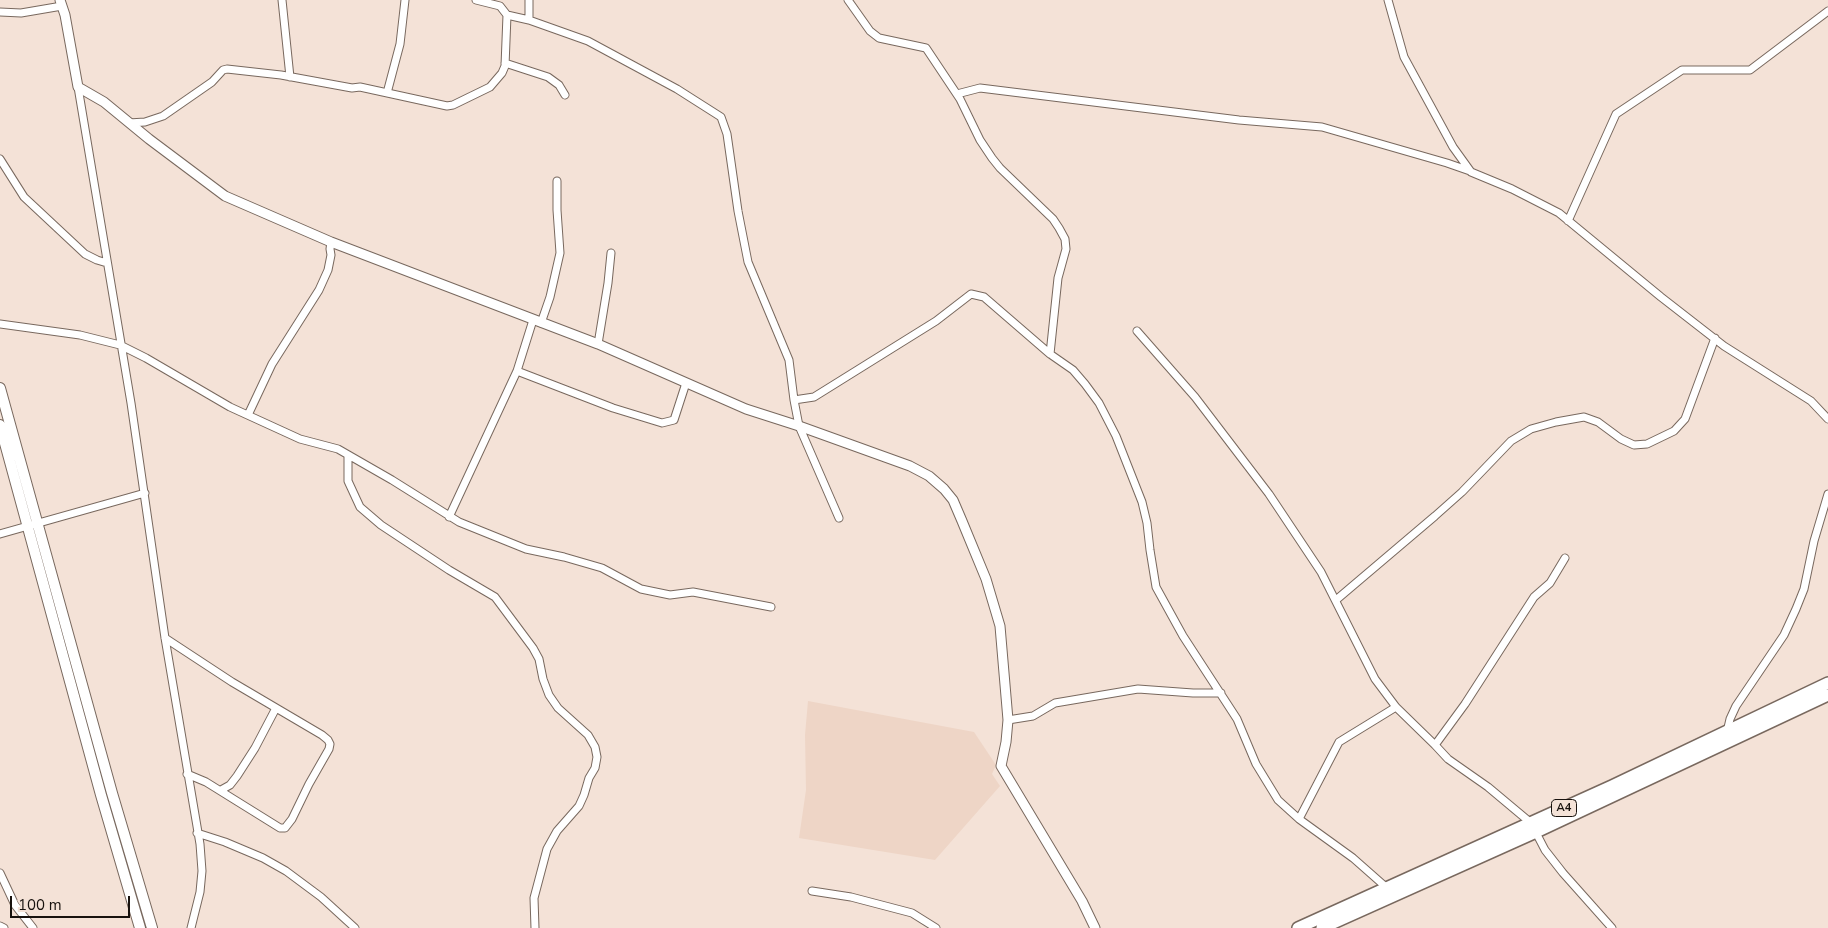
<!DOCTYPE html>
<style>
body{margin:0}
#map{position:relative;width:1828px;height:928px;overflow:hidden;background:#f4e2d7;font-family:"Nunito Sans",sans-serif}
canvas{display:block}
.scale{position:absolute;left:10px;top:896px;width:120px;height:22px;box-sizing:border-box;border:2px solid #18120e;border-top:0;padding-left:6px;font-size:15px;line-height:18px;white-space:nowrap;color:#18120e;-webkit-text-stroke:4px #f4e2d7;paint-order:stroke}
</style>
<div id="map">
<canvas width="1828" height="928"></canvas>
<div class="scale">100 m</div>
</div>
<script>
const g = document.querySelector('canvas').getContext('2d');
g.lineJoin = 'round';
function fill(path, color) { g.fillStyle = color; g.fill(path, 'evenodd'); }
const shape = rows => new Path2D(rows.map(r => 'M' + r).join(''));
function strokePath(path, color, width, dash) { g.strokeStyle = color; g.lineWidth = width; g.lineCap = dash ? 'butt' : 'round'; g.setLineDash(dash || []); g.stroke(path); }
function drawText(font, color, halo, rows, align = 'center') {
  g.font = font + ' "Nunito Sans",sans-serif'; g.lineWidth = 5; g.setLineDash([]); g.textBaseline = 'middle'; g.strokeStyle = halo; g.fillStyle = color; for (const [text, x, y, turn = 0] of rows) {
    g.save(); g.translate(x, y); g.rotate((+turn || 0) * Math.PI / 180); g.textAlign = isNaN(turn) ? turn : align; if (halo) g.strokeText(text, 0, 0); g.fillText(text, 0, 0); g.restore();
  }
}
fill(shape([
 [808,701,974,732,996,765,992,774,1000,786,935,860,799,838,806,790,805,735]
]), '#eed5c6');
const minor = shape([
 [282,0,290,77],
 [529,0,529,20],
 [848,0,870,31,879,38,926,48,960,99,980,140,992,158,1000,168,1053,219,1059,228,1065,239,1066,249,1058,278,1050,354,1073,370,1085,384,1099,403,1116,436,1142,502,1147,523,1150,550,1156,587,1183,636,1237,719,1256,764,1278,800,1299,819,1353,858,1387,888],
 [1388,0,1404,57,1453,147,1471,172,1512,189,1559,213,1661,297,1724,346,1811,401,1828,419],
 [0,12,21,13,62,6],
 [507,15,529,20,588,41,677,89,721,117,727,134,738,211,748,262,789,360,794,400,799,426,839,518],
 [505,63,548,77,559,85,565,95],
 [78,87,131,403,165,638,200,844,202,871,200,892,191,928],
 [387,93,400,44,405,0],
 [957,94,980,88,1239,120,1322,127,1447,163,1470,171],
 [129,123,145,122,163,116,212,82,223,70,227,69,281,75,352,88,360,87,447,106,453,105,490,87,502,73,505,66,507,15,500,6,476,0],
 [0,159,24,197,85,254,97,260,107,263],
 [1568,221,1616,114,1682,70,1750,70,1828,11],
 [541,323,550,297,560,253,557,210,557,181],
 [0,324,80,335,120,345,146,358,230,407,300,439,338,449,392,480,459,522,526,549,564,557,602,568,641,589,670,595,693,592,771,607],
 [1137,331,1195,397,1269,494,1321,572,1375,679,1396,707,1435,745],
 [598,344,608,283,611,253],
 [517,371,613,408,662,423,674,420,686,383],
 [794,400,814,397,936,321,971,294,984,297,1050,354],
 [248,415,272,364,319,290,328,270,331,255,330,249,331,242],
 [348,455,348,481,360,507,381,525,449,570,495,597,533,648,539,659,543,679,549,695,558,708,588,735,595,747,597,757,595,768,589,778,584,795,579,806,557,831,547,849,534,898,535,928],
 [449,517,517,371,533,320],
 [0,534,145,493],
 [1565,558,1550,583,1534,597,1465,704,1435,745,1448,759,1488,787,1531,823,1545,850,1563,873,1612,928],
 [1336,600,1435,516,1462,492,1511,441,1531,429,1556,422,1584,417,1598,422,1621,439,1634,445,1647,444,1674,431,1685,419,1715,338],
 [165,638,232,682,322,735,328,740,330,744,329,749,309,784,292,819,285,828,280,828,206,782,187,774],
 [1008,720,1033,716,1055,703,1138,689,1193,693,1221,693],
 [1727,732,1730,719,1736,706,1784,635,1796,609,1804,589,1814,541,1828,494],
 [221,790,230,785,237,776,255,748,276,708],
 [1299,819,1339,742,1396,707],
 [197,833,225,842,263,858,286,871,321,897,355,928],
 [0,873,15,905,33,928],
 [812,891,851,897,912,913,936,928],
 [0,926,4,928]
]);
const tertiary = shape([
 [60,0,65,15,78,87,104,102,149,139,225,196,331,242,598,344,746,409,799,426,910,466,929,476,944,489,953,500,962,521,986,579,1000,626,1008,720,1006,742,1001,766,1082,901,1095,928]
]);
const secondary = shape([
 [0,388,112,793,152,928],
 [0,425,101,795,140,928]
]);
const trunk = shape([
 [1298,928,1612,786,1828,683],
 [1322,928,1536,832,1828,695]
]);
strokePath(minor, '#78685e', 9);
strokePath(tertiary, '#78685e', 11);
strokePath(secondary, '#78685e', 12);
strokePath(trunk, '#78685e', 14);
strokePath(minor, '#fff', 7);
strokePath(tertiary, '#fff', 9);
strokePath(secondary, '#fff', 10);
strokePath(trunk, '#fff', 11);
for (const [x, y, w] of [
 [1564,808,25]
]) { const box = new Path2D(); box.roundRect(x - w / 2, y - 8.5, w, 17, 4); g.fillStyle = '#f4e2d7'; g.fill(box); strokePath(box, '#18120e', 1); }
drawText('bold 11px', '#18120e', null, [
 ["A4",1564,808]
]);
</script>
